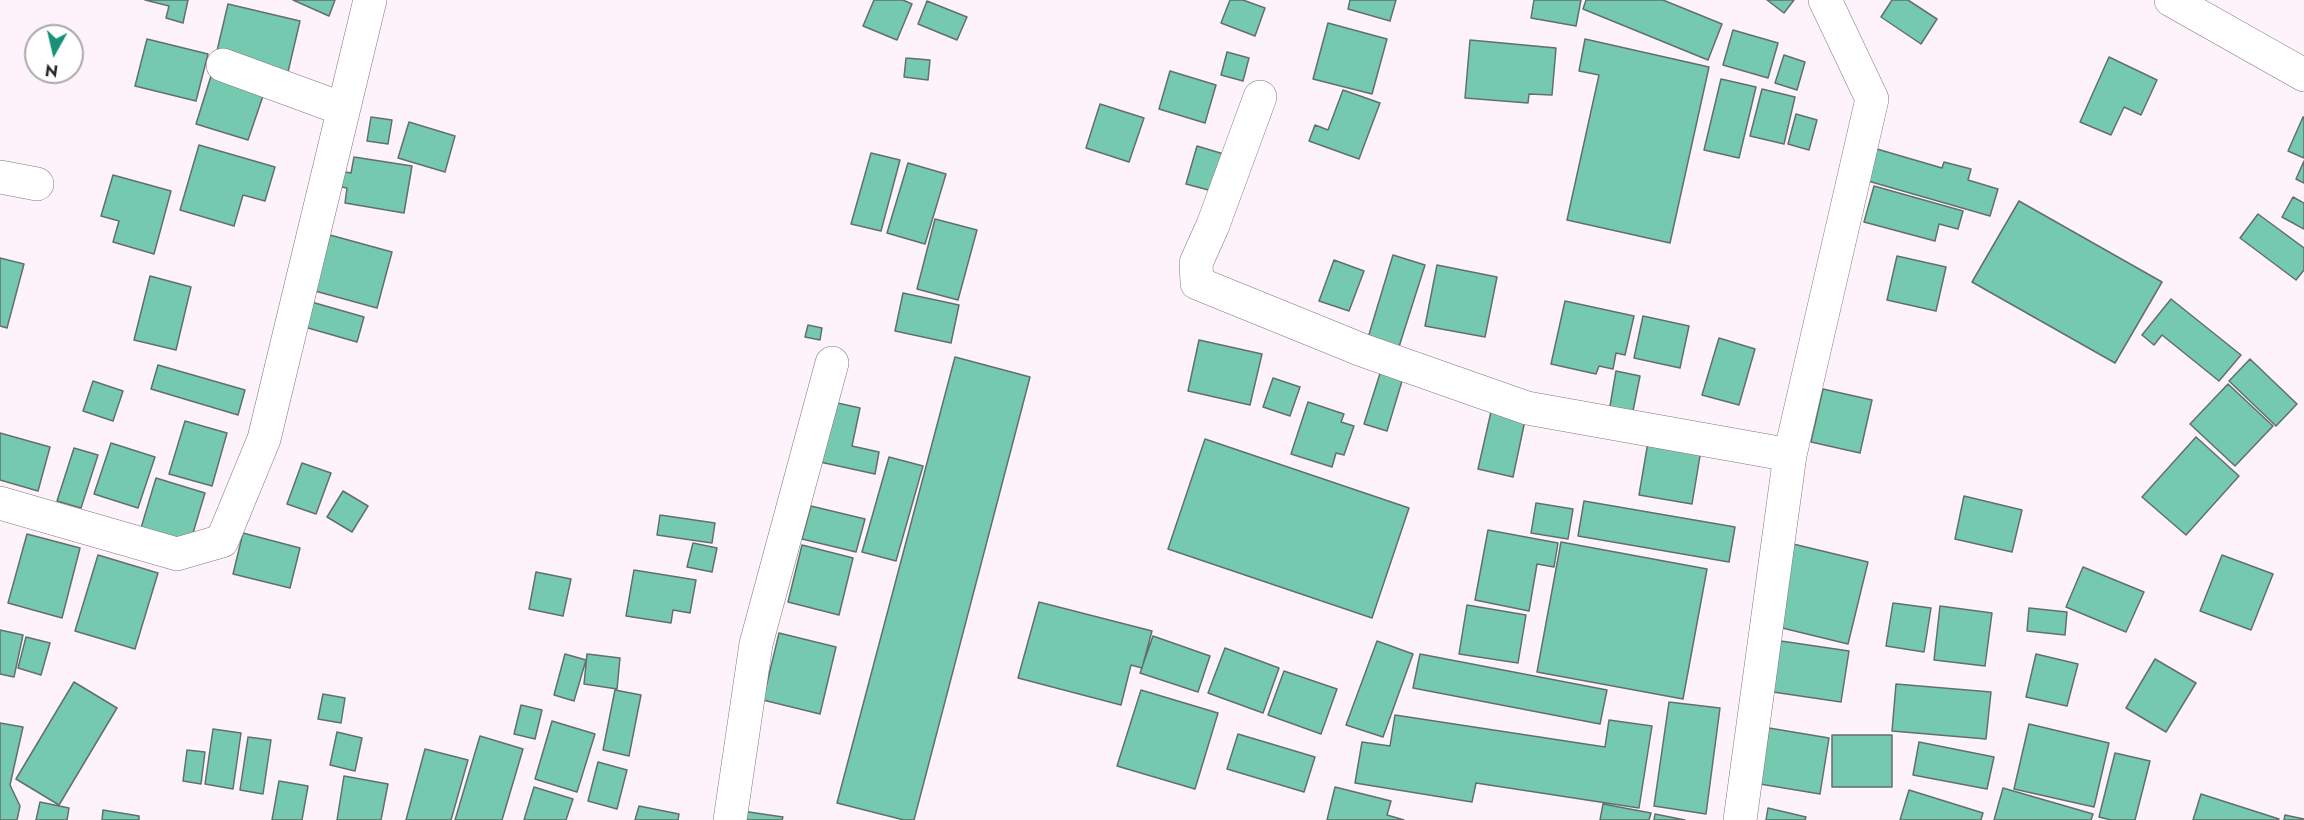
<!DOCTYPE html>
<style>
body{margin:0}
#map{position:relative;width:2304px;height:820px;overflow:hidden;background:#fef3fb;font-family:Jost,sans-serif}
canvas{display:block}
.north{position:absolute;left:24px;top:24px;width:60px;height:60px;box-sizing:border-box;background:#fff;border:2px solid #aaa9aa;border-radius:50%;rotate:188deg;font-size:16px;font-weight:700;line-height:24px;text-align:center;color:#2b272a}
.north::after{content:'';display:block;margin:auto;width:21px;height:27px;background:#199176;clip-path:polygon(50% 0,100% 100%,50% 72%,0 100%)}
</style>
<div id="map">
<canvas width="2304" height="820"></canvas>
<div class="north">N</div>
</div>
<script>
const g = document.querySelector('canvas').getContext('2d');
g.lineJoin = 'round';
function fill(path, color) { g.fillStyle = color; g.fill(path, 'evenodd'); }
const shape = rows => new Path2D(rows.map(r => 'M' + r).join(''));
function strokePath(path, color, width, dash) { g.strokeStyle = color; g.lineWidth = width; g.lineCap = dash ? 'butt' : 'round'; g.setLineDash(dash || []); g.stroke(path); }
const building = shape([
 [145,0,188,0,183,23,166,18,169,6,145,0],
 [293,0,335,0,329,16,293,0],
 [874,0,903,0,912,4,897,40,863,26,874,0],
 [1230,0,1243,0,1265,8,1255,36,1221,23,1230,0],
 [1350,0,1396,0,1390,21,1348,9,1350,0],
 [1534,0,1581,0,1576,26,1531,18,1534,0],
 [1586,0,1663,0,1722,24,1708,60,1583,9,1586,0],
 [1767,0,1794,0,1784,13,1767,0],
 [1892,0,1908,0,1937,19,1921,44,1881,17,1892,0],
 [927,1,967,17,957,40,918,24,927,1],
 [228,4,300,21,288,72,216,55,228,4],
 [1328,23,1387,39,1372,94,1313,79,1328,23],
 [1733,30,1778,43,1768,78,1723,65,1733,30],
 [147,39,208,54,196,101,135,86,147,39],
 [1585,39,1709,67,1670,243,1567,220,1599,75,1579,71,1585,39],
 [1470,40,1556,48,1552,95,1529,94,1528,103,1465,98,1470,40],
 [1227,52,1249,58,1243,81,1221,75,1227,52],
 [1784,55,1805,62,1797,90,1775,83,1784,55],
 [2109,57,2157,80,2141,115,2124,107,2111,135,2080,122,2109,57],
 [906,58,930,60,928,80,904,77,906,58],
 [1170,71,1216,85,1205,123,1159,109,1170,71],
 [211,76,264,93,248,140,196,124,211,76],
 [1721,79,1756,87,1739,158,1704,150,1721,79],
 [1762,89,1795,97,1784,144,1750,136,1762,89],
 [1343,90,1380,103,1359,159,1309,141,1315,125,1328,130,1343,90],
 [1100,104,1144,118,1129,162,1086,148,1100,104],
 [1796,114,1817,120,1809,150,1788,144,1796,114],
 [371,117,392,120,388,144,367,141,371,117],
 [2303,117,2304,117,2304,158,2288,151,2303,117],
 [409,122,455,136,445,172,398,158,409,122],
 [199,145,275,167,265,201,243,195,234,226,180,210,199,145],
 [1197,146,1227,155,1216,192,1186,184,1197,146],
 [1877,149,1942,168,1944,162,1971,169,1968,180,1998,189,1990,216,1868,181,1877,149],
 [871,153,900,160,881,231,851,224,871,153],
 [354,157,412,166,404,213,345,203,347,188,331,185,334,170,351,173,354,157],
 [2304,161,2304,183,2296,179,2304,161],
 [908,163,946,174,925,244,887,233,908,163],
 [113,175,171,191,154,254,113,242,119,221,101,216,113,175],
 [1874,186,1963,211,1958,229,1939,224,1935,241,1864,222,1874,186],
 [2293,197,2304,203,2304,229,2282,217,2293,197],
 [2019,201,2162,282,2115,363,1972,282,2019,201],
 [2258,214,2304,248,2304,270,2296,280,2240,238,2258,214],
 [935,219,977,230,958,300,917,289,935,219],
 [330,235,392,252,377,308,315,291,330,235],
 [1393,255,1425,265,1398,350,1367,341,1393,255],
 [1897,256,1946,267,1936,311,1887,300,1897,256],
 [0,258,24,264,7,328,0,326,0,258],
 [1334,260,1364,271,1349,311,1319,301,1334,260],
 [1437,265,1497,277,1485,337,1425,326,1437,265],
 [150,276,191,287,176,350,134,340,150,276],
 [903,293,959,305,951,343,895,331,903,293],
 [301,299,364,317,357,342,294,324,301,299],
 [2171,299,2241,355,2219,381,2162,335,2154,345,2142,335,2171,299],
 [1565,301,1634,316,1625,355,1616,353,1613,369,1599,366,1596,374,1551,364,1565,301],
 [1643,316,1689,326,1680,368,1634,358,1643,316],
 [808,325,822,328,820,340,805,337,808,325],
 [1719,338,1755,349,1739,405,1702,395,1719,338],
 [1199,340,1262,354,1250,405,1188,391,1199,340],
 [955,357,1030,377,914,820,904,820,837,803,955,357],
 [2250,359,2297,404,2276,426,2229,381,2250,359],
 [1383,364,1405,371,1387,431,1364,424,1383,364],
 [158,365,245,390,238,415,151,389,158,365],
 [1616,371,1640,376,1632,416,1609,412,1616,371],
 [1273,378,1300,387,1290,416,1263,407,1273,378],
 [93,381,123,391,113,421,83,411,93,381],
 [2228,384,2273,426,2235,466,2190,424,2228,384],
 [1823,389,1872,400,1860,453,1811,442,1823,389],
 [833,402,860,408,852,446,879,452,875,474,820,462,833,402],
 [1308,402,1344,414,1341,422,1354,426,1344,455,1336,453,1332,467,1291,454,1308,402],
 [1493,403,1527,411,1513,477,1478,469,1493,403],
 [185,421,227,433,212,486,169,474,185,421],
 [0,433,50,447,38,491,0,480,0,433],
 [2196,437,2239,476,2186,535,2142,497,2196,437],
 [1205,439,1409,508,1372,618,1168,549,1205,439],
 [1648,442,1701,450,1692,504,1639,495,1648,442],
 [111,443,155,457,138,508,94,494,111,443],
 [74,448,98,455,81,508,57,501,74,448],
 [889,457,923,466,896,561,862,552,889,457],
 [302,463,331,473,316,514,287,504,302,463],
 [156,478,205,493,190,543,141,528,156,478],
 [343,491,368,506,352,532,327,517,343,491],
 [1964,496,2022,510,2012,552,1955,539,1964,496],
 [1584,501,1735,527,1729,562,1578,536,1584,501],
 [1536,503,1573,509,1568,539,1531,533,1536,503],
 [811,506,865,519,856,552,802,539,811,506],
 [660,515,715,523,712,543,657,535,660,515],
 [1488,530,1558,543,1554,567,1537,564,1529,611,1475,600,1488,530],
 [243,533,300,548,290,588,233,574,243,533],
 [27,534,80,548,62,618,8,603,27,534],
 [1561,542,1707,569,1683,699,1537,672,1561,542],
 [693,543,717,548,712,572,687,567,693,543],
 [1789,543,1868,562,1848,644,1770,625,1789,543],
 [802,545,853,558,839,615,788,602,802,545],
 [98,555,158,573,135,649,75,631,98,555],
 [2222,555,2273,574,2251,630,2200,611,2222,555],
 [2083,567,2144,592,2126,632,2066,607,2083,567],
 [634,570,696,580,690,613,673,610,671,623,626,616,634,570],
 [536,572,571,579,563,616,529,609,536,572],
 [1039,602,1152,631,1142,668,1131,665,1121,705,1018,678,1039,602],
 [1893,603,1931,608,1924,652,1886,646,1893,603],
 [1467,605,1526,615,1518,663,1459,654,1467,605],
 [1940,606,1992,613,1985,666,1934,660,1940,606],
 [2029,608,2067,612,2065,635,2027,631,2029,608],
 [0,630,23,635,14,677,0,674,0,630],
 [779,633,836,647,820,714,763,700,779,633],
 [1153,636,1210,656,1198,692,1140,673,1153,636],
 [26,637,50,643,41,675,18,668,26,637],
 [1377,641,1413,654,1383,737,1346,725,1377,641],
 [1781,641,1849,651,1841,702,1773,692,1781,641],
 [1225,648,1279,668,1263,713,1208,693,1225,648],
 [565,654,586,660,574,701,554,695,565,654],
 [587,654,620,658,617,689,584,684,587,654],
 [1420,654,1607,690,1600,724,1413,688,1420,654],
 [2036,654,2078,664,2067,706,2026,697,2036,654],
 [2155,659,2196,683,2166,732,2126,708,2155,659],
 [1284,671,1337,689,1321,734,1268,715,1284,671],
 [74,682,117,708,59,805,16,779,74,682],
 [1896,684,1991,692,1986,739,1892,731,1896,684],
 [615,690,641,695,629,756,603,750,615,690],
 [1141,690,1218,713,1195,789,1117,766,1141,690],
 [323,694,345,698,341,723,318,719,323,694],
 [1669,702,1720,708,1706,814,1654,806,1669,702],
 [521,705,542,710,535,739,514,734,521,705],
 [1395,715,1605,747,1609,720,1652,726,1639,808,1476,783,1472,802,1355,783,1362,742,1390,746,1395,715],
 [552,721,595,734,577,792,535,779,552,721],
 [0,723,23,727,10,785,20,806,17,820,0,820,0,723],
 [2029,724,2109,743,2094,807,2014,789,2029,724],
 [1769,728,1829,738,1820,794,1760,784,1769,728],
 [213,729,241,733,233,789,205,784,213,729],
 [337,732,362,738,355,771,330,765,337,732],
 [1238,734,1315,757,1304,792,1227,769,1238,734],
 [1832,735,1892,735,1892,787,1832,787,1832,735],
 [480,736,523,749,502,820,455,820,480,736],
 [248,737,271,740,263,794,240,790,248,737],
 [1919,742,1994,757,1987,789,1913,775,1919,742],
 [425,749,468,760,451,820,406,820,425,749],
 [187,750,205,752,201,784,183,781,187,750],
 [2115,753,2150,761,2135,820,2111,820,2099,817,2115,753],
 [598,762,627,770,617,809,588,801,598,762],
 [344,776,388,784,381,820,337,820,344,776],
 [279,781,308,786,302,820,272,820,279,781],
 [534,787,573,799,566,820,524,820,534,787],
 [1335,787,1391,801,1387,815,1404,820,1327,820,1335,787],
 [2003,788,2093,814,2091,820,1994,820,2003,788],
 [1909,790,1983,813,1981,820,1900,820,1909,790],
 [2201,794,2279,819,2278,820,2193,820,2201,794],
 [40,802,69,808,67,820,36,820,40,802],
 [1603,804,1651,813,1649,820,1600,820,1603,804],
 [639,806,679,814,678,820,635,820,639,806],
 [1768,808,1806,817,1805,820,1766,820,1768,808],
 [103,810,139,816,139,820,102,820,103,810],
 [742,811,783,817,782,820,741,820,742,811],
 [1655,814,1685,820,1654,820,1655,814],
 [2285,815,2304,819,2304,820,2284,820,2285,815]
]);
fill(building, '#75c9af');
strokePath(building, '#636f6b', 1.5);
const minor = shape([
 [2171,0,2304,75],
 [223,65,343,109],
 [1260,97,1213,225,1196,263,1197,283,1362,350,1527,408,1790,455],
 [0,177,37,184],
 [0,503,177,554,222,541,264,439,370,0],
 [730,820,756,644,832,363],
 [1740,820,1790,455,1872,99,1825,0]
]);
strokePath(minor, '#80767d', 34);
strokePath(minor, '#fff', 33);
</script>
